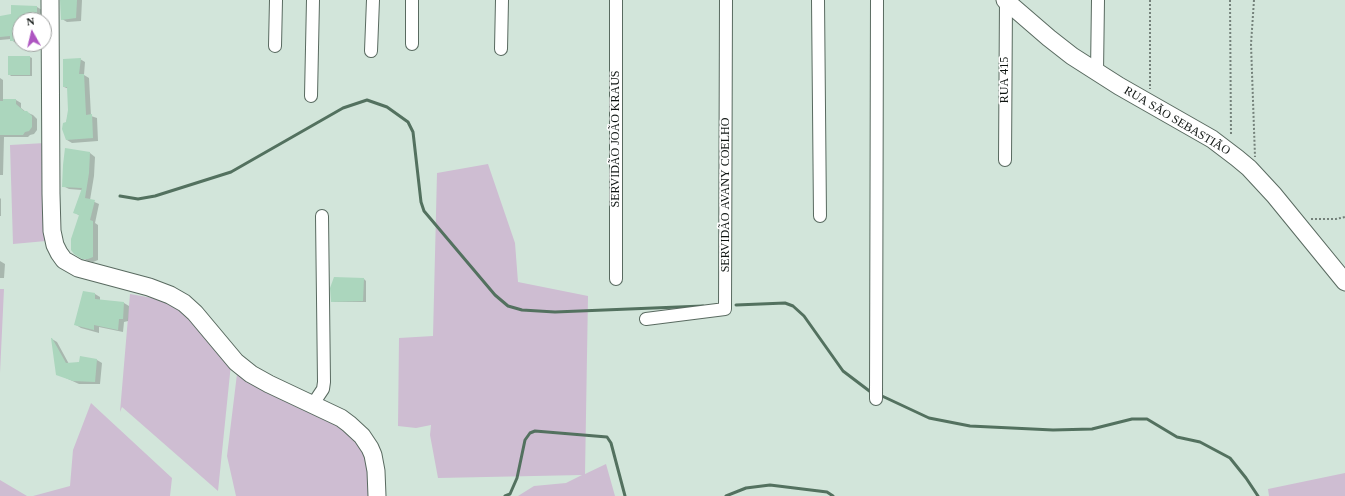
<!DOCTYPE html>
<meta charset="utf-8">
<style>
body{margin:0}
#map{position:relative;width:1345px;height:496px;overflow:hidden;background:#d2e5da;font-family:Georgia,serif}
canvas{display:block}
.north{position:absolute;left:12px;top:12px;width:40px;height:40px;box-sizing:border-box;background:#fff;border:1px solid #9fa1a0;border-radius:50%;rotate:352deg;font-size:11px;font-weight:700;line-height:16px;text-align:center;color:#0e1411}
.north::after{content:'';display:block;margin:auto;width:14px;height:18px;background:#ae55c1;clip-path:polygon(50% 0,100% 100%,50% 72%,0 100%)}
</style>
<div id="map">
<canvas width="1345" height="496"></canvas>
<div class="north">N</div>
</div>
<script>
const g = document.querySelector('canvas').getContext('2d');
g.lineJoin = 'round';
function fill(path, color) { g.fillStyle = color; g.fill(path, 'evenodd'); }
const shape = rows => new Path2D(rows.map(r => 'M' + r).join(''));
function strokePath(path, color, width, dash) { g.strokeStyle = color; g.lineWidth = width; g.lineCap = dash ? 'butt' : 'round'; g.setLineDash(dash || []); g.stroke(path); }
function drawText(font, color, halo, rows, align = 'center') {
  g.font = font + ' Georgia,serif'; g.lineWidth = 3; g.setLineDash([]); g.textBaseline = 'middle'; g.strokeStyle = halo; g.fillStyle = color; for (const [text, x, y, turn = 0] of rows) {
    g.save(); g.translate(x, y); g.rotate((+turn || 0) * Math.PI / 180); g.textAlign = isNaN(turn) ? turn : align; if (halo) g.strokeText(text, 0, 0); g.fillText(text, 0, 0); g.restore();
  }
}
fill(shape([
 [45,143,46,241,13,244,10,145],
 [488,164,515,243,518,282,588,296,585,474,606,464,615,496,518,496,534,486,566,483,582,475,438,478,430,435,431,425,416,428,398,426,399,338,433,336,437,173],
 [0,289,4,289,0,373],
 [130,294,170,301,201,328,231,364,218,491,122,407,120,412],
 [237,374,292,405,337,425,357,441,368,462,369,496,236,496,227,456],
 [91,403,172,478,170,496,33,496,70,486,73,450],
 [1345,473,1345,496,1269,496,1268,489],
 [0,480,27,496,0,496]
]), '#cebdd2');
fill(shape([
 [61,0,82,0,81,21,67,22,62,19],
 [37,7,42,10,42,20,20,20,20,43,16,43,11,40,11,39,0,40,0,17,12,15],
 [30,57,32,58,32,76,11,76,9,74],
 [80,59,85,62,84,75,89,78,91,116,97,118,98,141,72,143,67,140,66,123,69,110,69,89,64,87],
 [0,78,3,80,3,100,16,100,21,103,21,108,26,112,33,115,37,119,37,130,34,134,30,135,28,137,4,137,3,175,0,175],
 [66,149,90,153,95,157,94,176,90,200,99,204,95,223,98,225,98,260,93,262,88,261,74,253,80,216,74,212,82,190,69,189,63,186],
 [0,198,1,199,1,216,0,216],
 [0,261,5,264,4,278,0,278],
 [364,279,366,281,366,302,334,302,332,301],
 [95,294,100,297,100,301,124,303,129,306,128,321,124,322,123,332,99,327,99,333,81,328,76,325],
 [52,339,57,342,69,364,97,360,102,363,100,384,79,384,57,374]
]), '#0003');
strokePath(shape([
 [120,196,138,199,155,196,231,172,343,108,367,100,387,107,408,122,413,132,421,202,424,211,495,295,508,306,522,310,555,312,703,306],
 [736,305,785,303,793,306,804,316,843,371,872,393],
 [882,396,929,418,970,426,1053,430,1092,429,1132,419,1147,419,1177,437,1200,442,1230,458,1246,478,1258,496],
 [505,496,510,494,517,478,525,440,530,433,535,431,607,437,611,443,625,496],
 [726,496,746,488,770,485,827,492,833,496]
]), '#53715f', 3);
fill(shape([
 [60,0,77,0,76,18,61,20],
 [11,5,37,6,37,20,20,20,20,41,10,41,10,36,0,37,0,16,11,14],
 [8,56,30,56,30,75,8,75],
 [81,58,79,74,84,74,86,115,92,114,93,138,66,140,62,129,63,123,66,122,68,110,67,87,63,87,63,59],
 [3,99,16,99,16,104,24,111,27,111,32,116,32,127,29,131,25,132,23,135,0,135,0,101,3,101],
 [65,148,90,152,89,173,85,198,95,200,90,220,93,221,93,257,88,259,82,259,74,254,71,250,71,239,79,215,73,213,82,188,62,187,63,165],
 [334,277,364,278,363,301,331,302,330,288],
 [83,291,95,293,95,299,124,302,123,319,119,319,118,330,94,325,94,330,74,325],
 [51,338,52,338,66,363,79,362,80,356,97,359,95,382,73,381,56,375]
]), '#abd6bd');
const street = shape([
 [616,0,616,279],
 [818,0,820,216],
 [412,44,412,0],
 [275,46,276,0],
 [501,49,502,0],
 [371,51,373,0],
 [1097,72,1098,0],
 [311,96,313,0],
 [1005,160,1006,0],
 [646,319,725,309,726,0],
 [876,399,877,0],
 [313,404,323,389,324,382,322,216]
]);
const secondary = shape([
 [50,0,51,194,52,231,55,245,59,253,64,260,78,268,149,287,170,295,184,303,195,313,236,362,251,374,269,384,341,418,349,424,362,436,370,448,373,455,376,471,377,496],
 [1005,0,1049,38,1072,56,1119,86,1212,139,1237,158,1249,168,1274,195,1345,282]
]);
strokePath(street, '#596a60', 14);
strokePath(secondary, '#596a60', 19);
strokePath(shape([
 [1150,0,1150,89],
 [1230,0,1231,136],
 [1254,0,1251,44,1255,157],
 [1311,219,1336,219,1345,217]
]), '#74817a', 2, [2, 2]);
strokePath(street, '#fff', 12);
strokePath(secondary, '#fff', 17);
drawText('12px', '#0e1411', '#fff', [
 ["RUA 415",1005,80,-90],
 ["RUA SÃO SEBASTIÃO",1177,121,31],
 ["SERVIDÃO JOÃO KRAUS",616,139,-90],
 ["SERVIDÃO AVANY COELHO",726,195,-90]
]);
</script>
